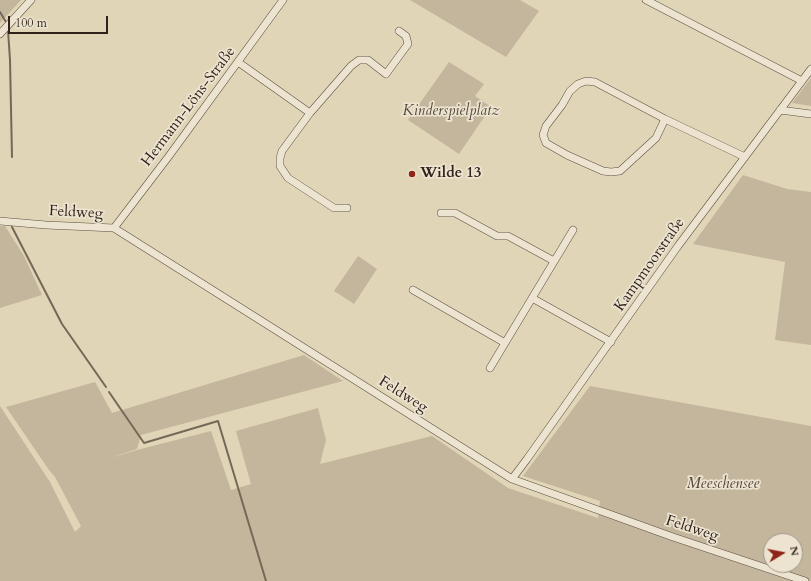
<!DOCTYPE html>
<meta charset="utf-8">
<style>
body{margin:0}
#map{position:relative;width:811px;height:581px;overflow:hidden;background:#e1d5b7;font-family:Cardo,serif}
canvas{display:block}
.north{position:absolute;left:763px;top:533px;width:40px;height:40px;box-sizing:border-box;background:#ece4d0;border:1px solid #a19688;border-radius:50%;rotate:80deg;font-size:11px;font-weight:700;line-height:16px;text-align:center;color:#30211b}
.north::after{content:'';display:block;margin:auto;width:14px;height:18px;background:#8f2418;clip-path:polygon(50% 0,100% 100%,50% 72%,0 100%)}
.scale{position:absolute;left:8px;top:16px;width:100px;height:18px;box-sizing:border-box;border:2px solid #30211b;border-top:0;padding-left:5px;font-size:12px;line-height:14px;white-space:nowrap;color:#30211b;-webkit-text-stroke:3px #ece4d0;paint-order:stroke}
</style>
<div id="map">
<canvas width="811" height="581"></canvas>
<div class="north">N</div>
<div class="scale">100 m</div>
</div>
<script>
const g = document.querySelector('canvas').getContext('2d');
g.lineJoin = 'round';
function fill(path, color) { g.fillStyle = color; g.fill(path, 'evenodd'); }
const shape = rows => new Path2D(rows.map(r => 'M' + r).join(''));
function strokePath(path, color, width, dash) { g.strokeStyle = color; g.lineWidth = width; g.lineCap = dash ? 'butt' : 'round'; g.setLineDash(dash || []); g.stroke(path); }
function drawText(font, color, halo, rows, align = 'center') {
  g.font = font + ' Cardo,serif'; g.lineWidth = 3.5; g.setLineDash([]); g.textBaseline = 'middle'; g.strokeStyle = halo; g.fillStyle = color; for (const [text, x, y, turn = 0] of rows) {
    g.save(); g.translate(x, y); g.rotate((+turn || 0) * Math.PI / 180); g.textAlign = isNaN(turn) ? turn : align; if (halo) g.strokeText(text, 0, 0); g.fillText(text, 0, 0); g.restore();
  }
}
fill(shape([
 [0,0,21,0,0,23],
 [410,0,520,0,539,11,506,57],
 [449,62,484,84,475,96,491,107,459,154,408,120],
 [811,78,811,106,792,103],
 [743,175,787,189,811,192,811,345,775,340,785,262,693,244],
 [0,226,5,226,24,256,42,295,0,308],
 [358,256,377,269,354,304,334,291],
 [304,355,343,381,141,435,137,449,110,458,137,450,211,431,231,490,251,484,236,431,318,408,326,440,320,464,432,436,508,488,598,518,600,501,523,476,590,386,811,426,811,581,0,581,0,406,50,482,75,532,81,526,55,477,49,470,6,407,95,382,112,413],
 [771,541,795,541,795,565,771,565]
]), '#c3b69c');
strokePath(shape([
 [0,12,6,22],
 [8,30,10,60,12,157],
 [12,227,62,324,106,387],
 [109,392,144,443,218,421,266,581]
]), '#766859', 2);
const minor = shape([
 [646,0,802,81],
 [0,34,31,0],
 [238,62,310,113],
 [780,110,811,114],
 [665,119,656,138,620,171,611,172,603,171,567,155,546,143,543,135,546,126,562,105,570,91,578,84,586,81,595,82,665,119,745,157],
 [347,208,334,208,288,178,280,166,280,158,282,151,310,113,351,66,359,60,368,60,386,74,408,44,406,36,399,31],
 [441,213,455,213,497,236,508,236,554,261],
 [0,221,46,225,114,228,512,479,673,537,805,581],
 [114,228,169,156,283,0],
 [413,290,505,343],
 [532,298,611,342],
 [490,368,573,230],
 [512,479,527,459,678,246,811,69]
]);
strokePath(minor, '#5c4e42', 8);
strokePath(minor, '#ece4d0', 7);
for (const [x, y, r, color] of [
 [412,174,4,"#8f2418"]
]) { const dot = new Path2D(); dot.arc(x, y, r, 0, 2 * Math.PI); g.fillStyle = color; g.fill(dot); strokePath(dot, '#ece4d0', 1.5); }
drawText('15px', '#30211b', '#ece4d0', [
 ["Hermann-Löns-Straße",189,107,-53],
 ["Feldweg",76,213,3],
 ["Kampmoorstraße",650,265,-55],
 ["Feldweg",403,395,32],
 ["Feldweg",692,529,18]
]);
drawText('italic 15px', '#55463b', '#ece4d0', [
 ["Kinderspielplatz",451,112],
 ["Meeschensee",723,485]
]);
drawText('bold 15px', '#30211b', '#ece4d0', [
 ["Wilde 13",420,174]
], 'left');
</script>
